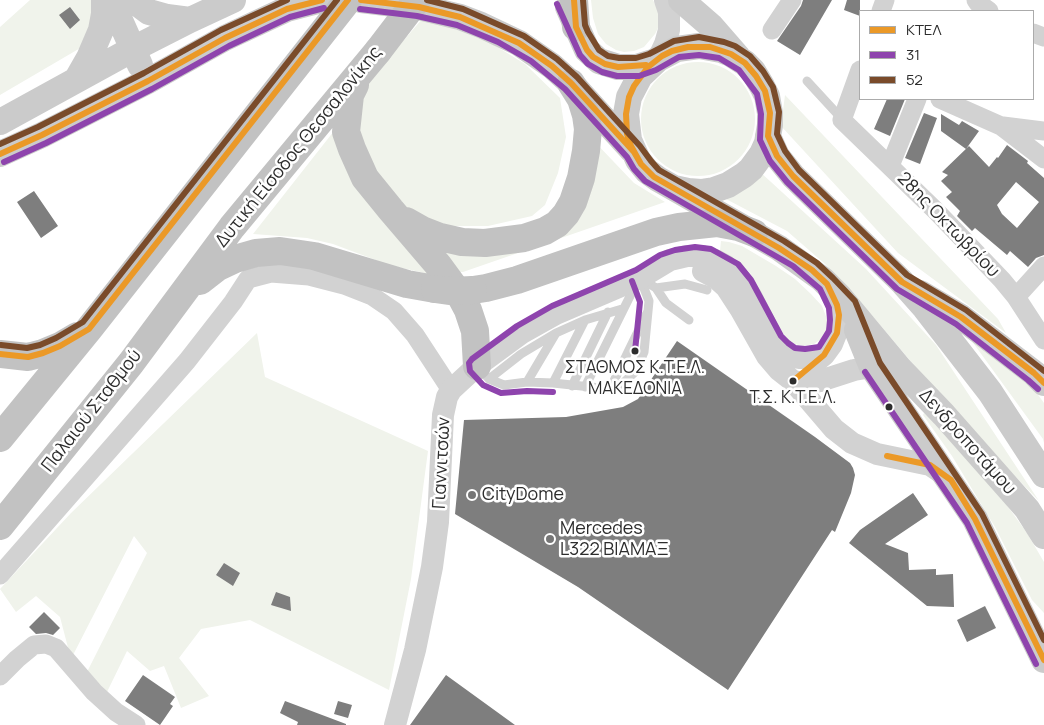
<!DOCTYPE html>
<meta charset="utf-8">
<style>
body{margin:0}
#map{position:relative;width:1044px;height:725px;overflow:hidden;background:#fff;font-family:Manrope,sans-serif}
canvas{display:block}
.legend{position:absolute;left:859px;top:10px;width:175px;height:90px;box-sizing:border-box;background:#fff;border:1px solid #ababab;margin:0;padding:6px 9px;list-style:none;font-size:15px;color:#2d2d2d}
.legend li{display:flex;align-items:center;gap:10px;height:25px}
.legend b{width:25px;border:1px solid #ababab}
</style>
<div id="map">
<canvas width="1044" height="725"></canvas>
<ul class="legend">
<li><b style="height:6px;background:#eb9927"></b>ΚΤΕΛ</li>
<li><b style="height:6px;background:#8e44ad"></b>31</li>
<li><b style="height:6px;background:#7a4b2a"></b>52</li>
</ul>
</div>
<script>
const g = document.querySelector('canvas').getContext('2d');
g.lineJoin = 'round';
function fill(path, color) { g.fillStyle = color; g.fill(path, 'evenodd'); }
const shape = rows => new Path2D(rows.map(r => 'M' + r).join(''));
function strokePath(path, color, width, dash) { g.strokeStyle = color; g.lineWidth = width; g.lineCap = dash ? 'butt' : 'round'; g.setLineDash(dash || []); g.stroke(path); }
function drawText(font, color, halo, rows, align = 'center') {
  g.font = font + ' Manrope,sans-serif'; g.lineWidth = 5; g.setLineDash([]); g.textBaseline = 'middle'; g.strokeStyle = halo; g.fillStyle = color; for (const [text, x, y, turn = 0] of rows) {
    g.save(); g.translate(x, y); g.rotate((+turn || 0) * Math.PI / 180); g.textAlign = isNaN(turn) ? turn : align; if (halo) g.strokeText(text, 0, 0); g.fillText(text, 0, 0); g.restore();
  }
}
fill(shape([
 [30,0,98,0,82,47,0,95,0,27],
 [591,0,653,0,658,10,658,28,655,34,644,47,634,51,624,52,616,50,606,44,598,34,593,18],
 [423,18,486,40,525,64,560,98,566,137,558,173,545,205,532,216,488,226,437,226,429,245,551,236,593,140,634,183,665,202,463,272,429,274,389,265,333,244,307,238,253,234,356,103,366,84],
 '641 119a57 57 0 1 1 114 0a57 57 0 1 1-114 0Z',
 [785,95,998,319,1006,333,898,253,781,126],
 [759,171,866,269,936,345,1039,501,954,413,876,320,825,264,787,231,724,198],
 [721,241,729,242,742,246,776,266,795,279,811,294,822,306,827,319,828,327,821,339,814,344,803,346,794,344,786,340,779,330,750,273,739,262,720,251],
 [257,333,265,377,428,451,411,579,389,690,250,620,201,629,179,658,209,696,181,708,164,666,150,671,127,651,107,692,87,672,147,553,134,536,71,659,60,617,36,596,16,612,0,589,71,513],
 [971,340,1002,362,1036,392,1044,403,1044,443,1043,439],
 [924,413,945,433,1006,504,1027,533,1044,562,1044,613,1032,600,995,527,952,456,923,415]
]), '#f0f3eb');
fill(shape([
 [803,0,832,0,800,55,777,41,801,6],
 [847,0,860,0,860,16,844,10],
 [70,7,80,20,70,29,59,15],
 [887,99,905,99,890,136,874,129],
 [924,113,937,118,920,164,905,158],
 [941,114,959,125,962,121,979,131,966,149,941,131],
 [1007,145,1028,161,1027,163,1044,178,1044,255,1036,258,1028,267,1010,251,1007,255,975,228,972,231,957,216,960,211,946,197,952,192,941,181,948,175,942,172,969,146,989,167,997,157,998,158],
 [1016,182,1039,202,1017,228,1002,214,997,205],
 [34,191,58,226,41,238,17,202],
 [677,341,815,437,850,463,853,468,855,475,851,493,835,532,832,530,728,690,578,587,455,514,464,420,566,417,623,407,638,399],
 [913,493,928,515,885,544,908,553,909,570,936,569,936,575,953,574,954,607,927,606,849,543,860,530],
 [224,563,240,573,233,586,216,575],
 [276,592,290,597,291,611,271,605],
 [985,606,996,628,967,642,957,620],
 [44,612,60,628,53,635,46,633,36,634,29,627],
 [143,675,175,697,170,704,173,706,160,725,125,701],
 [446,675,515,725,410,725],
 [285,701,346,724,346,725,297,725,298,722,280,713],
 [338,701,352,705,348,718,334,714]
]), '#7e7e7e');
strokePath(shape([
 [807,81,842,119],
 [642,279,656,288,666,303,689,320],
 [656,288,685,284,707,290],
 [479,368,489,379,504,385,527,382,553,383,610,389,621,385,636,371,644,352,649,301,640,278],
 [489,379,521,354,556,333,585,320,622,309],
 [527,382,556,333],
 [553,383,585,320],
 [572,386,608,312],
 [585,387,636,284],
 [610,389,647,313]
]), '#d2d2d2', 9);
strokePath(shape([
 [976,0,978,3,989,11],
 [881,11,885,0],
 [772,30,792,0],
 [1033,33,1044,37],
 [860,70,842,120,936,211,1002,280,1016,297,1044,340],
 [940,99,1001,126,1044,159],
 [1003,126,1044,131],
 [890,166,917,99],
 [1016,297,1044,266],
 [0,575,187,361,233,302,248,279,271,273,309,276,344,285,372,296,394,311,415,335,451,390],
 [0,676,17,659,34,645,46,644,56,648,94,692,116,712,136,725]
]), '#d2d2d2', 19);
strokePath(shape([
 [658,59,665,44,669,30,669,12,665,0],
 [703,271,716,278,726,287,741,310,767,356,779,370,793,381,806,383,820,381,854,370,872,367],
 [813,364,824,355,832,344,838,329,839,320,837,305,829,287],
 [793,381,834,429,852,443,877,454,930,465,946,476],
 [395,725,415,650,432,567,438,522,443,415,447,397,451,390,477,366,522,333,556,314,640,278,670,260,687,256,702,256,715,260,726,266,739,278,751,296,774,341,786,354,799,358,811,358,824,355]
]), '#d2d2d2', 22);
strokePath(shape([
 [111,0,140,65],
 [133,0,149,12,167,17,190,20],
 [361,0,419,7,460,17,481,25,519,43,552,66,571,83,632,150],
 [681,0,711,26,738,57],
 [568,7,587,50,599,61,618,67,637,67,653,62],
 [77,79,89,58,101,30,104,14,104,0],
 [0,122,133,49,190,20,233,0],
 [768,136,777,156,793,176,902,282,925,308,990,392,1044,475],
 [0,154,42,135,148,81,225,38,287,9,322,0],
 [674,188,688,191,701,192,714,190,728,185,744,175,751,169,762,154,767,143,770,125,770,113,767,96,762,86,753,71,745,63,731,54,721,50,699,46,677,49,658,59,640,76,629,97,626,114,629,140,638,160,647,171,658,179,779,248,822,279,840,297,900,369,944,415,1027,509,1044,536],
 [920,293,961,317,1034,373,1044,383],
 [857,330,872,367,975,519,1044,660]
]), '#cbcbcb', 26);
strokePath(shape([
 [574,0,576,27],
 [355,85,350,95,346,132,352,149,365,178,391,210,438,265,460,295,468,310,475,331,477,366],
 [406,221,422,230,440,237,462,242,485,243,524,238,545,231,557,224,566,214,573,202,581,178,586,151,588,129,586,115,581,99,571,83],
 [200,281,218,267,235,259,256,253,280,251,314,256,407,284,435,289],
 [473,290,486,288,517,280,656,232,679,227,717,223,738,227,754,233],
 [0,354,28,357,43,353,60,346,77,336],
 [0,438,89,329,348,0],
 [0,526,131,363,232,227,378,51]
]), '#c2c2c2', 28);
strokePath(shape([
 [378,51,417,0],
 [435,289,449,291,473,290]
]), '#c2c2c2', 28);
strokePath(shape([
 [361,0,419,7,460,17,519,43,552,66,571,83,634,152,641,164],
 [574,0,576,27,587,50,593,57,605,64,618,67,646,65],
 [0,154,42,135,148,81,225,38,287,9,322,0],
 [0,354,28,357,43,353,60,346,89,329,348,0],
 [793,381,824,355,837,333,839,315,837,305,827,284,812,270,779,248,654,177,641,164,631,146,627,134,626,114,629,97,634,86,648,67,662,56,672,51,688,47,710,47,731,54,745,63,756,76,765,91,770,113,768,136,777,156,793,176,902,282,961,317,1034,373,1044,383],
 [887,456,930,465,951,480,975,519,1044,660]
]), '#eb9927', 6);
strokePath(shape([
 [557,4,580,55,588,64,602,72,617,76,639,76,656,70,679,57,699,55,719,58,739,70,757,94,761,114,760,140,770,161,787,182,897,289,956,324,1028,380,1038,389],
 [360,9,417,16,457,25,498,42,531,61,565,89,627,157,634,169,645,181,793,266,820,289,829,308,830,320,829,331,819,347,805,349,795,348,788,343,781,336,751,280,738,264,711,249,695,247,675,250,660,255,636,270,552,306,517,326,472,359,469,363,470,371,483,385,501,393,527,391,553,392],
 [4,162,46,143,152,89,229,46,290,17,324,8],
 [632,281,640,302,635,351],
 [865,372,967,523,1036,664]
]), '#8e44ad', 6);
strokePath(shape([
 [427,0,463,9,524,36,557,59,577,77,640,146,651,161,659,170,784,241,817,263,833,278,855,301,880,363,982,514,1044,640],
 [583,0,585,25,588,32,599,50,608,56,619,58,636,58,649,54,674,41,699,37,724,42,735,46,750,56,763,71,773,87,779,112,777,134,785,151,799,170,907,275,966,310,1044,371],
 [0,144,38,127,144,73,221,30,287,0],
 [1,345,27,348,40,345,56,338,83,322,337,0]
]), '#7a4b2a', 6);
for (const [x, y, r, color] of [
 [635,351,4.5,"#2d2d2d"],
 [793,381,4.5,"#2d2d2d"],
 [889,407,4.5,"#2d2d2d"],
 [472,495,5,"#767676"],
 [550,539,5,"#767676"]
]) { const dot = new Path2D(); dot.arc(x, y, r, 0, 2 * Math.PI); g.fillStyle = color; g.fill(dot); strokePath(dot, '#fff', 2); }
drawText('17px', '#2d2d2d', '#fff', [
 ["ΣΤΑΘΜΟΣ Κ.Τ.Ε.Λ.",635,368],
 ["ΜΑΚΕΔΟΝΙΑ",635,389],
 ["Τ.Σ. Κ.Τ.Ε.Λ.",793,398]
]);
drawText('18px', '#2d2d2d', '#fff', [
 ["Δυτική Είσοδος Θεσσαλονίκης",299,147,-51],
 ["28ης Οκτωβρίου",948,225,46],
 ["Παλαιού Σταθμού",92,411,-52],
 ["Δενδροποτάμου",967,442,48],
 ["Γιαννιτσών",442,463,-87]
]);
drawText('18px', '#2d2d2d', '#fff', [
 ["CityDome",482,495],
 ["Mercedes",560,529],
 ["L322 ΒΙΑΜΑΞ",560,550]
], 'left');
</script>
